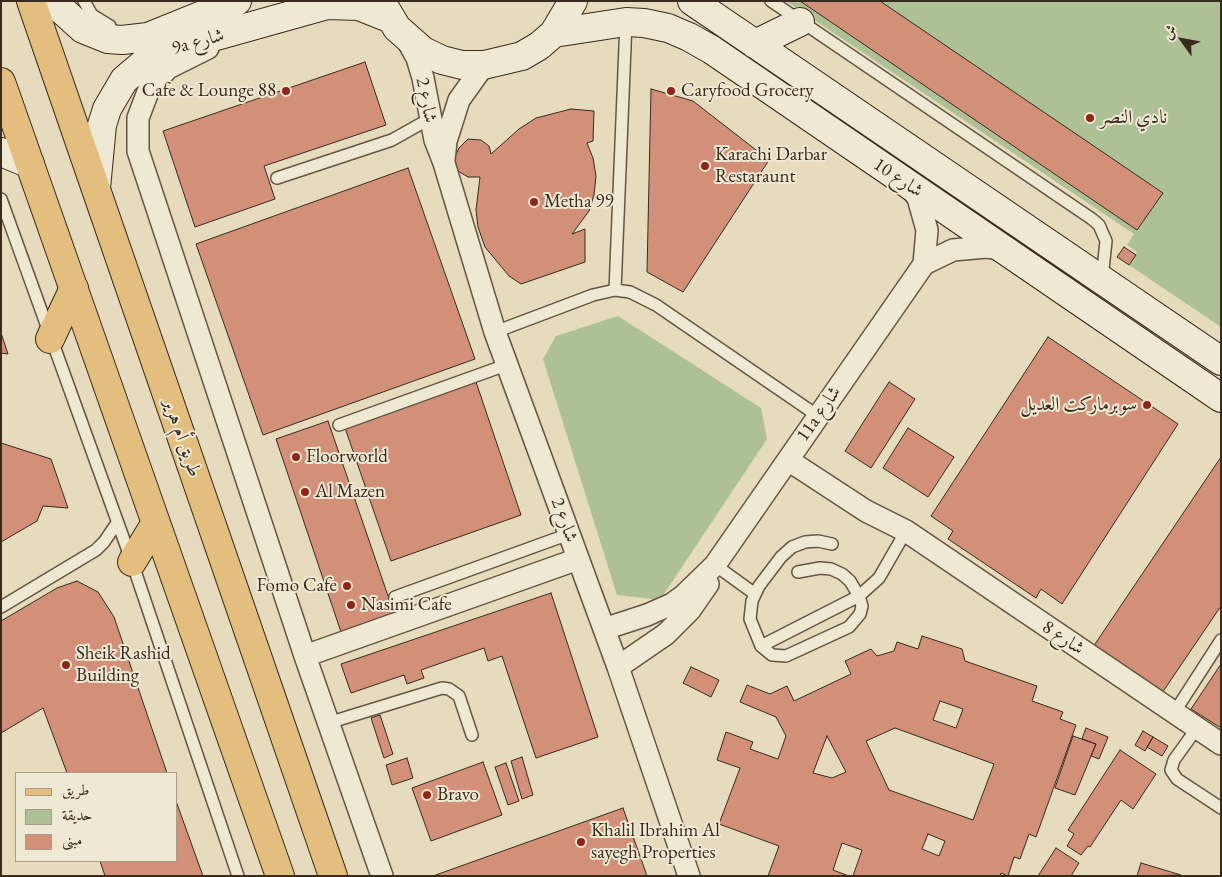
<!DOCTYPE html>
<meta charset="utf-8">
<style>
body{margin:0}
#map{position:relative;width:1222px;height:877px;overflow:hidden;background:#e6dbbc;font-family:"EB Garamond",Amiri,serif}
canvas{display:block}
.frame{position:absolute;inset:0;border:2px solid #382a1d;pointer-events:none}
.legend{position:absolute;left:15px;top:772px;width:162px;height:90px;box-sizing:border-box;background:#efe8d3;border:1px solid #a69c8a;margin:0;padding:6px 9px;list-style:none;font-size:15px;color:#382a1d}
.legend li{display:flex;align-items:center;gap:10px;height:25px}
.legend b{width:25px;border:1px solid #a69c8a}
.north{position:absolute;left:1157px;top:15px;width:50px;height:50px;-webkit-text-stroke:4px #efe8d3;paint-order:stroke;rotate:302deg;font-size:14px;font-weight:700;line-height:20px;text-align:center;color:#382a1d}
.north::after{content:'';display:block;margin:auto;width:18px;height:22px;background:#382a1d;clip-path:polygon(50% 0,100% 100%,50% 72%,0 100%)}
</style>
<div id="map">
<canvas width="1222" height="877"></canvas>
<div class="frame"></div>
<ul class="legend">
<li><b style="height:6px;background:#e3be7e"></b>طريق</li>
<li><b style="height:14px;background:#aec196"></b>حديقة</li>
<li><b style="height:14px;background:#d39079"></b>مبنى</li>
</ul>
<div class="north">ش</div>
</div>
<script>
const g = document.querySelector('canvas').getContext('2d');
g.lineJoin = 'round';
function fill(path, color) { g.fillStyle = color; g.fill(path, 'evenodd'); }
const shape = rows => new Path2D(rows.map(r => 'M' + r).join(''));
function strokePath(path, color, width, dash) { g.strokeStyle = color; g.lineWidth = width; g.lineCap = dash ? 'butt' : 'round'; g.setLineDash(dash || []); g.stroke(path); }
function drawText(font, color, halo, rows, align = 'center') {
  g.font = font + ' "EB Garamond",Amiri,serif'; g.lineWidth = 4; g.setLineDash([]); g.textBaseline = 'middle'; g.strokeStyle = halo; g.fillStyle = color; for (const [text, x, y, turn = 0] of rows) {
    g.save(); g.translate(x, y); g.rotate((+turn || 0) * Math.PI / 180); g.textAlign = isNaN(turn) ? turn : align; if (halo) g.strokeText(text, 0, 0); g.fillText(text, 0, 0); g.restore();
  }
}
fill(shape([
 [786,1,1221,1,1221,327,1129,265,1137,252,1127,245,1134,234],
 [618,316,761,408,767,439,660,600,617,595,543,359,556,336]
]), '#aec196');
const building = shape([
 [800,1,880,1,1163,193,1137,230,800,1],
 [365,62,386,125,264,166,275,199,195,227,163,131,365,62],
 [651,89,693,101,769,160,683,292,647,272,651,89],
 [571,109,594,111,593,141,587,143,593,158,596,176,594,195,589,211,572,234,585,229,585,262,521,284,509,276,485,247,478,227,476,210,480,177,468,177,458,171,454,159,459,148,468,139,481,140,489,146,491,154,519,129,536,118,571,109],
 [408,168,475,359,263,435,196,244,408,168],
 [1124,247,1136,255,1129,265,1117,257,1124,247],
 [1,333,8,354,1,353,1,333],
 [1048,337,1178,424,1062,604,1041,589,1036,598,948,539,953,531,931,516,1048,337],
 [475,379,521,515,391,561,344,425,475,379],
 [889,382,915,399,871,468,845,451,889,382],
 [328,421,397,622,344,641,276,439,328,421],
 [908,428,954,457,928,497,883,468,908,428],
 [1,443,51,459,68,508,43,506,37,521,1,542,1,443],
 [1221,457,1221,606,1162,693,1093,647,1221,457],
 [77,581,98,592,114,617,167,773,67,773,43,708,1,733,1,621,57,588,77,581],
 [551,593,598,737,536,758,502,656,488,661,484,648,421,670,424,678,407,684,404,675,351,693,341,664,551,593],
 [922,636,962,649,965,661,1037,686,1032,701,1063,712,1060,719,1076,725,1036,837,1029,834,1020,859,1014,857,1008,876,1001,873,1000,876,853,876,862,850,842,843,833,870,849,876,768,876,779,846,719,824,740,768,717,760,726,732,753,742,750,749,778,759,786,736,776,717,740,702,747,685,770,694,787,686,794,701,851,674,845,661,871,649,877,656,894,651,897,642,918,649,922,636],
 [940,701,963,709,956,728,933,720,940,701],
 [895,728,994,764,973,820,889,790,866,741,895,728],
 [827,736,846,772,832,778,813,773,827,736],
 [928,834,945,841,939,856,922,849,928,834],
 [1221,664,1221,728,1191,709,1221,664],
 [691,667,719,680,711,697,683,683,691,667],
 [380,715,393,754,384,758,371,718,380,715],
 [1086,728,1108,737,1099,759,1091,756,1096,744,1082,739,1086,728],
 [1143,731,1153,737,1145,751,1135,745,1143,731],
 [1073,736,1096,744,1075,795,1055,788,1073,736],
 [1153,737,1168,746,1162,756,1147,747,1153,737],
 [1120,750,1156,774,1133,809,1121,800,1090,847,1088,846,1081,855,1067,846,1074,834,1068,830,1120,750],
 [522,757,533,795,522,799,511,761,522,757],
 [407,758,413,778,392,785,386,765,407,758],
 [483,762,502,815,431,841,412,788,483,762],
 [506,763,519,801,508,805,495,767,506,763],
 [176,801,203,876,105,876,100,861,176,861,176,801],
 [623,808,647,876,433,876,623,808],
 [1056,848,1079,863,1071,876,1038,876,1056,848],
 [1141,863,1181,875,1137,876,1141,863]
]);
fill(building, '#d39079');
strokePath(building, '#382a1d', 1);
const service = shape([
 [84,1,92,15,110,26],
 [771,1,1092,219,1099,225,1106,241,1102,279],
 [277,178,392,140,431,118],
 [1,199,132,562,238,876],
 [615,290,626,22],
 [495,332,593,295,615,290,630,292,656,305,818,416],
 [339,425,506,365],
 [832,544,818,541,805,542,792,547,781,557,759,586,752,601,750,619,761,646,859,596,879,578,906,531],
 [715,565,755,594],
 [395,597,569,534],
 [1,607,96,550,104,542,117,523],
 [761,646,772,655,786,656,849,627,860,614,862,606,859,596,850,581,842,574,831,569,820,568,798,572],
 [1174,713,1221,640],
 [328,723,442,688,449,689,459,696,472,735],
 [1197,728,1174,760,1171,770,1177,779,1221,808]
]);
const minor = shape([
 [406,38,417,58,423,78,435,140,444,163,495,332,618,667,689,876],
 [208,48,168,68,149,89,138,118,138,151,305,656,382,876],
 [444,160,446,141,459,100,484,65],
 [924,264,953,250,986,247,1002,249],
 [788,460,866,511,906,531,1221,744],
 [604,629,647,615,672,604,683,596,715,565,924,264,927,230,918,198,909,186],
 [305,656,578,559],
 [618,667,666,634,690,610,708,584]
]);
const secondary = shape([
 [52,1,83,29,108,39,122,40,148,37,237,1],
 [692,1,1221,361],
 [382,3,397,28,423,51,442,60,462,65,484,65,522,56,539,46,554,33,573,1],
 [554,33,626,22,644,23,668,28,689,37,712,50,1221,398],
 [755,44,800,22],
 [1,152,30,164],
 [96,188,102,125,107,109,124,80,150,58,166,50,327,5,359,6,389,18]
]);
const primary = shape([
 [31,1,333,876],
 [1,82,280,876],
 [50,339,74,288],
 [132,562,155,524]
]);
strokePath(service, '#645645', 14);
strokePath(minor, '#645645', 24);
strokePath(secondary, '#382a1d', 30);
strokePath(primary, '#382a1d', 30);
strokePath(service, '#efe8d3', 11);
strokePath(minor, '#efe8d3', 21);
strokePath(secondary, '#efe8d3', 28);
strokePath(primary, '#e3be7e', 28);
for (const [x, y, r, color] of [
 [286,91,5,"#8f2418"],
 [671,91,5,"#8f2418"],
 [1090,118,5,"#8f2418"],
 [705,166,5,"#8f2418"],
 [534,202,5,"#8f2418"],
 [1147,405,5,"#8f2418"],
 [296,457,5,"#8f2418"],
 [305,492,5,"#8f2418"],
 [347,586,5,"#8f2418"],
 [351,605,5,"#8f2418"],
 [66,665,5,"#8f2418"],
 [427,795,5,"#8f2418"],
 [581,842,5,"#8f2418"]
]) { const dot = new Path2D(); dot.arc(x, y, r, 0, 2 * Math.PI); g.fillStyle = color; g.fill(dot); strokePath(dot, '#efe8d3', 2); }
drawText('19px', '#382a1d', '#efe8d3', [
 ["9a شارع",198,42,-15],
 ["شارع 2",426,100,79],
 ["شارع 10",898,178,34],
 ["11a شارع",819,414,-55],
 ["طريق أم هرير",182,438,71],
 ["شارع 2",564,520,70],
 ["شارع 8",1063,638,34]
]);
drawText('19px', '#382a1d', '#efe8d3', [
 ["Cafe & Lounge 88",276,91,"right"],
 ["Caryfood Grocery",681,91],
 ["نادي النصر",1100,118],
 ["Karachi Darbar",715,155],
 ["Restaraunt",715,177],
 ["Metha 99",544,202],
 ["سوبرماركت العديل",1137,405,"right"],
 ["Floorworld",306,457],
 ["Al Mazen",315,492],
 ["Fomo Cafe",337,586,"right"],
 ["Nasimi Cafe",361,605],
 ["Sheik Rashid",76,654],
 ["Building",76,676],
 ["Bravo",437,795],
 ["Khalil Ibrahim Al",591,831],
 ["sayegh Properties",591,853]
], 'left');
</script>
